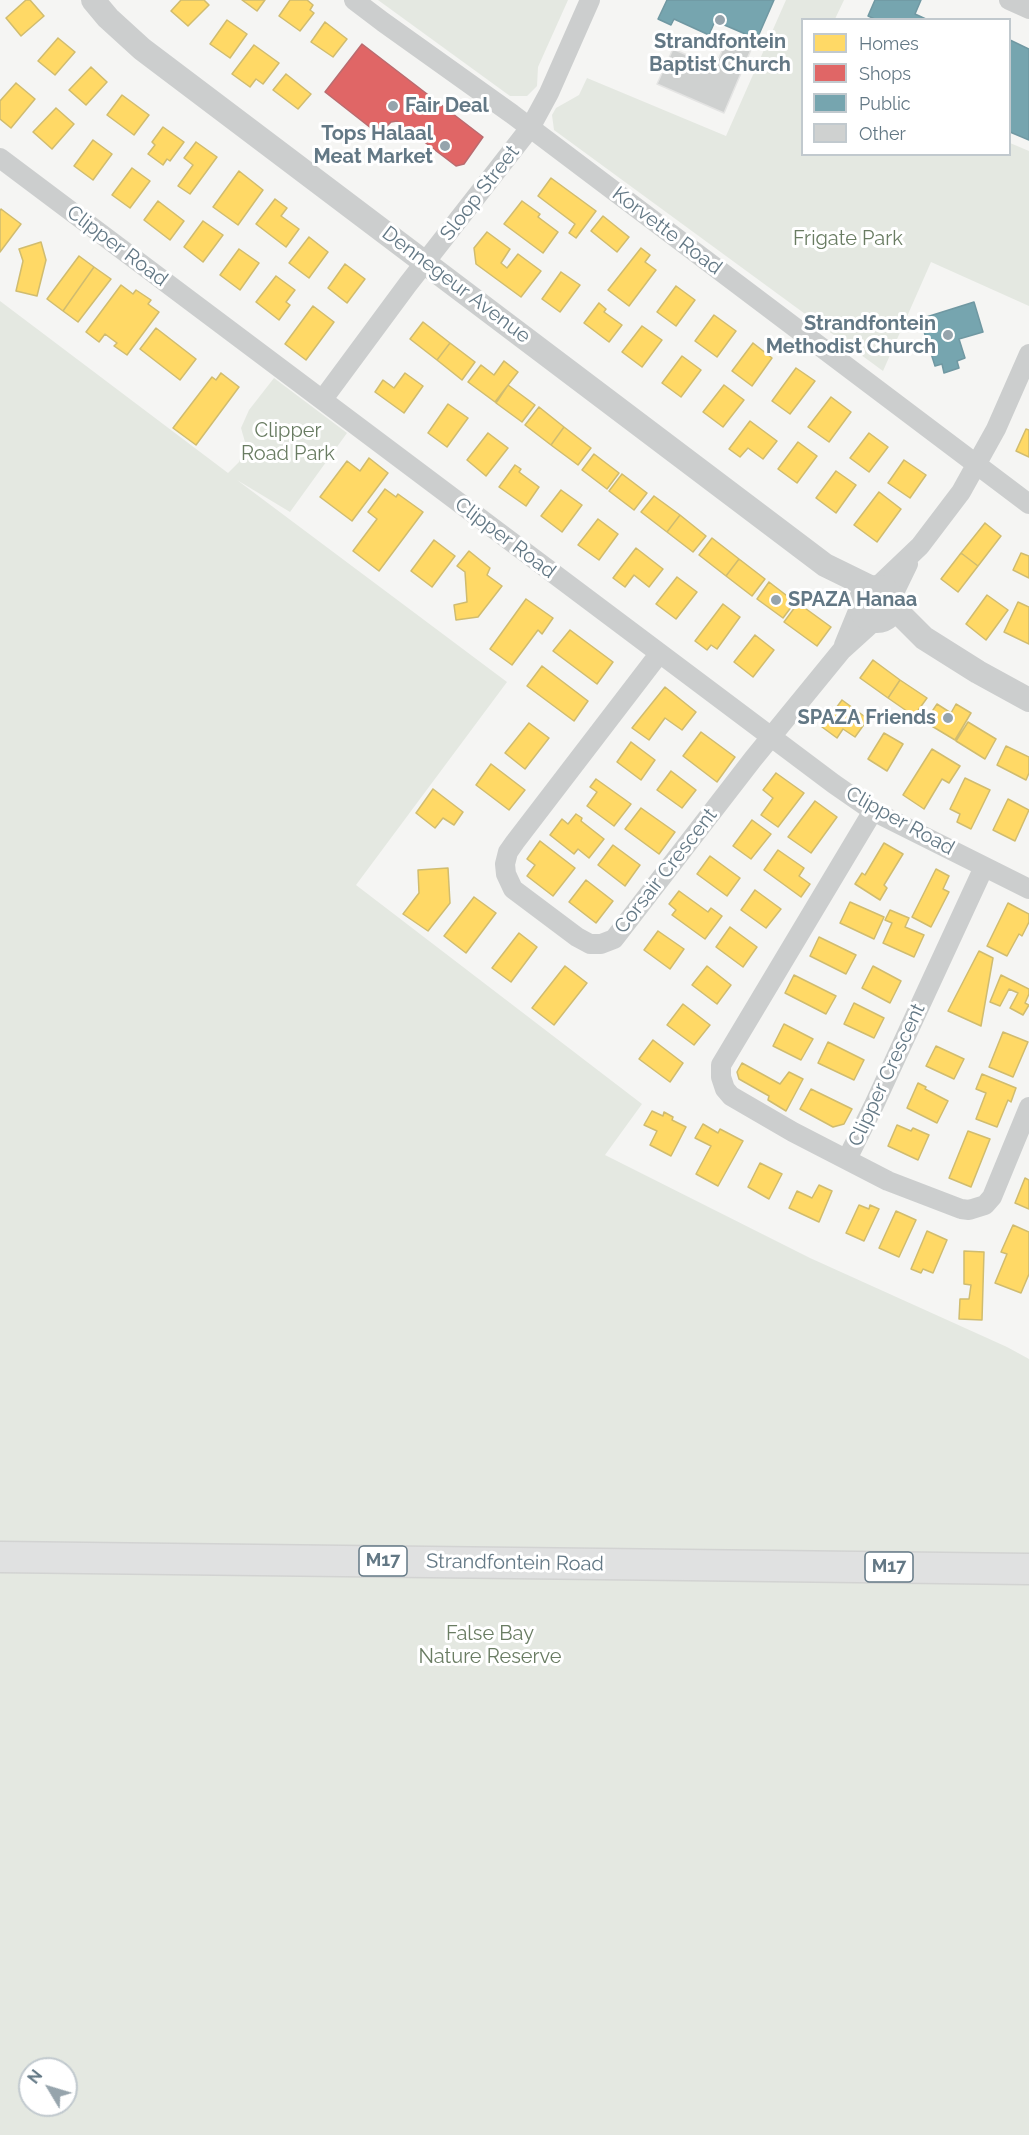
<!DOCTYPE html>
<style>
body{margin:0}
#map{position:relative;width:1029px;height:2135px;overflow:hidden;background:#f5f5f3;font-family:Raleway,sans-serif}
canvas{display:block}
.legend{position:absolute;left:801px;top:18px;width:210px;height:138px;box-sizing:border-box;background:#fff;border:2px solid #c1c9ce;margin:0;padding:8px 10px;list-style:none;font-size:18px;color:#637885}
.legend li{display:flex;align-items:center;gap:12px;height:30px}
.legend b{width:30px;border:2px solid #c1c9ce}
.north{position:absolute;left:18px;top:2057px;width:60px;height:60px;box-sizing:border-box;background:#fff;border:2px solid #c1c9ce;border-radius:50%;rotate:308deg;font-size:16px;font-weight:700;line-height:24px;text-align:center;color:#637885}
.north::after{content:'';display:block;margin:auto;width:21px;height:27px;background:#96a4ac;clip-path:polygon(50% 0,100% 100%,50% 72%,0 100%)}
</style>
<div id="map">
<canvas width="1029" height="2135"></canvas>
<ul class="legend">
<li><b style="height:16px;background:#ffd966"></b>Homes</li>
<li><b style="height:16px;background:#e06666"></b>Shops</li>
<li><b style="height:16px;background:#76a5af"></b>Public</li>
<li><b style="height:16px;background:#cfd1d0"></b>Other</li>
</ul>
<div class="north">N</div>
</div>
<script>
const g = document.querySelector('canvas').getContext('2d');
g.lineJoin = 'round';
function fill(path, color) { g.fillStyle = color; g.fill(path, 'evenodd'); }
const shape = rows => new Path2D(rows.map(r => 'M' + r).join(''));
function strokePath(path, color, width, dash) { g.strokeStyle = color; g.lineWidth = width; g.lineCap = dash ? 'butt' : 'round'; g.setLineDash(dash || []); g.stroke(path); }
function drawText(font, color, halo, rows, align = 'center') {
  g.font = font + ' Raleway,sans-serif'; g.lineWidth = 6; g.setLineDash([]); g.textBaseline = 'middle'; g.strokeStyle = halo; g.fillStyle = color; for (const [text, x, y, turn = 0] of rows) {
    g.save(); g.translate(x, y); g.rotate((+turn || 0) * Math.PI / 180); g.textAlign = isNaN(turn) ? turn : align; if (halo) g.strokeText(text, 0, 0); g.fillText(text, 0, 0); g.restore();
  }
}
fill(shape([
 [378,0,568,0,538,67,537,86,527,96,510,96],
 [786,0,844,0,835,19,802,20,802,154,1010,154,1010,143,1029,151,1029,306,931,262,883,371,554,130,552,115,556,108,579,95,587,78,726,136],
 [0,301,228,473,239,462,245,442,241,428,249,410,274,378,347,433,290,512,237,480,507,682,356,885,642,1104,605,1155,810,1258,1007,1347,1029,1359,1029,2135,0,2135],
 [30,2069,66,2069,66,2105,30,2105]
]), '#e4e8e1');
const homes = shape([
 [26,0,30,0,44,16,21,36,6,18,26,0],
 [181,0,204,0,209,5,188,26,171,11,181,0],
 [242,0,265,0,257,11,242,0],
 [290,0,307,0,313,5,310,10,314,13,300,31,279,16,290,0],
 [227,20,247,34,230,58,210,44,227,20],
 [325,22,347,39,333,57,311,42,325,22],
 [58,38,75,52,55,75,38,61,58,38],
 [254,45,279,63,263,84,256,79,250,87,232,74,254,45],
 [91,67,107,82,86,105,69,90,91,67],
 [286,74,311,94,298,109,273,90,286,74],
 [16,83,35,99,11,128,0,119,0,101,16,83],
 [122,95,149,115,134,135,107,115,122,95],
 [56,108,74,124,52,149,33,132,56,108],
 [163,127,184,142,170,161,167,159,163,165,148,154,155,145,152,142,163,127],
 [93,140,112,154,93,180,74,166,93,140],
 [196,142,217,157,190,194,178,186,193,165,184,158,196,142],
 [132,168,150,181,130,208,112,195,132,168],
 [239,171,263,190,238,225,213,207,239,171],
 [551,178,596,211,576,238,569,233,575,224,538,196,551,178],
 [275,199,287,208,281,216,299,229,286,247,256,224,275,199],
 [158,201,184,221,170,240,144,220,158,201],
 [522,201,540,214,538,217,558,232,543,253,504,224,522,201],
 [1,209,21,224,0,252,0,211,1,209],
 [603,216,629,237,617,252,591,231,603,216],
 [203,221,223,235,203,262,184,247,203,221],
 [487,232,510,249,501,263,507,268,518,254,541,271,521,297,476,264,474,248,487,232],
 [309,237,328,252,309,278,289,263,309,237],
 [41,242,46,260,37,296,16,291,23,261,19,249,41,242],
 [641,248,650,255,645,262,656,270,629,306,608,290,641,248],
 [239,249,259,263,240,290,220,275,239,249],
 [79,256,94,267,63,311,47,299,79,256],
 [345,264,365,279,347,303,328,288,345,264],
 [94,267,111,279,78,322,63,311,94,267],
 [561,272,580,285,560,312,542,299,561,272],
 [276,276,295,290,286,302,290,305,279,320,256,302,276,276],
 [121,285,133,294,136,290,151,300,148,304,159,312,127,355,114,346,117,343,105,334,99,342,86,332,121,285],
 [676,286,695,300,676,326,657,312,676,286],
 [599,303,606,309,604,312,622,325,609,342,584,323,599,303],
 [313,306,334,322,306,360,285,344,313,306],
 [714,315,736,331,717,357,695,341,714,315],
 [423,322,450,343,437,360,410,339,423,322],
 [642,326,662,340,642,367,622,352,642,326],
 [156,328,196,359,180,380,140,349,156,328],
 [450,343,475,362,462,380,437,360,450,343],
 [753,343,772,358,752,386,732,371,753,343],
 [682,356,701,370,681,397,662,383,682,356],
 [504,361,518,372,495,402,468,382,481,365,494,375,504,361],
 [796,368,815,381,790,414,772,401,796,368],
 [221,373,239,387,196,445,173,428,212,377,216,380,221,373],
 [405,373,423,386,404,413,375,392,383,380,394,388,405,373],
 [508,385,535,405,522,422,496,403,508,385],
 [724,385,744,400,723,427,703,412,724,385],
 [831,397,851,412,829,442,808,427,831,397],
 [448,404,468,418,447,447,428,433,448,404],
 [539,407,564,427,551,445,525,425,539,407],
 [750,421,777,441,763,459,748,448,740,457,729,449,750,421],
 [564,427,591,448,578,465,551,445,564,427],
 [1026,429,1029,430,1029,457,1016,451,1026,429],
 [488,433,508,448,486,476,467,460,488,433],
 [869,433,888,447,869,472,850,458,869,433],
 [798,442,817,456,797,483,778,469,798,442],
 [594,454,619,473,607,489,582,470,594,454],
 [369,458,388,473,352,521,320,497,347,461,360,471,369,458],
 [904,460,926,475,910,498,888,483,904,460],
 [515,465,521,469,519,472,539,487,526,506,499,487,515,465],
 [836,471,856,485,836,513,816,498,836,471],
 [622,474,647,493,634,510,609,491,622,474],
 [385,489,396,497,398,494,423,512,379,571,353,551,377,519,368,512,385,489],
 [561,490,582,505,562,532,541,516,561,490],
 [879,492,901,509,877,542,854,525,879,492],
 [654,496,680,515,667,532,641,512,654,496],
 [680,515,706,536,693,552,667,532,680,515],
 [598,519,618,534,599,560,578,545,598,519],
 [985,523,1001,536,978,566,961,553,985,523],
 [712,538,739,559,726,576,699,555,712,538],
 [434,540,455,556,432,587,411,571,434,540],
 [636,548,663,569,649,587,634,575,625,587,613,578,636,548],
 [469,551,490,568,487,575,502,586,478,617,456,620,454,605,467,602,465,572,457,566,469,551],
 [961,553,978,566,958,592,941,579,961,553],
 [1021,553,1029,556,1029,578,1013,570,1021,553],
 [739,559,765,579,752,596,726,576,739,559],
 [677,577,697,592,676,619,656,604,677,577],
 [769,582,795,602,783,618,757,599,769,582],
 [987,595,1008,610,986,640,966,624,987,595],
 [526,599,553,618,542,634,538,630,512,665,490,649,526,599],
 [1018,602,1029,607,1029,644,1004,632,1018,602],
 [798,603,831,627,817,646,784,622,798,603],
 [723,604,740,617,717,649,711,645,707,650,695,641,723,604],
 [570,630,613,662,597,684,553,651,570,630],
 [755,635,774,650,753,677,734,662,755,635],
 [873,660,900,680,888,698,860,678,873,660],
 [542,666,588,701,574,721,527,686,542,666],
 [900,680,927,698,914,716,888,698,900,680],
 [665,687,696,712,682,730,665,718,649,740,632,728,665,687],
 [842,700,868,719,855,737,843,729,837,738,822,727,842,700],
 [937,704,951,713,956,704,971,713,955,740,925,722,937,704],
 [968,722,996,739,985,759,956,741,968,722],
 [529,723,549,738,525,769,505,753,529,723],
 [701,732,735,757,717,782,683,756,701,732],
 [884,733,903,744,887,771,868,759,884,733],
 [631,742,655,760,641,780,617,762,631,742],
 [1006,746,1029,757,1029,773,1026,780,997,765,1006,746],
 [932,749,960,766,949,783,942,779,924,809,903,795,932,749],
 [491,764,525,790,509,810,476,785,491,764],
 [671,771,696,790,682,808,657,790,671,771],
 [776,773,804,793,778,827,761,815,773,798,763,790,776,773],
 [965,778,990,790,971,829,957,822,960,814,950,809,965,778],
 [596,779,631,804,614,826,587,806,597,792,590,787,596,779],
 [433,789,463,812,454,825,443,818,435,828,416,813,433,789],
 [1008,799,1029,810,1015,841,993,830,1008,799],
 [815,801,837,817,811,853,788,837,815,801],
 [641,808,675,832,659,854,625,829,641,808],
 [576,814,582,818,581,821,604,839,589,858,578,849,574,854,550,835,562,819,568,824,576,814],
 [752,820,771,834,751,859,733,846,752,820],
 [540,841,575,868,553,896,527,876,535,865,527,859,540,841],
 [884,843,903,854,884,885,887,888,880,900,855,884,862,873,865,875,884,843],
 [613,845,640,865,625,886,598,865,613,845],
 [778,850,804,868,799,876,810,884,801,897,764,870,778,850],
 [710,856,740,878,727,896,697,874,710,856],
 [448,868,450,903,428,931,403,914,419,893,418,870,448,868],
 [936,869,949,876,943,889,949,892,931,927,912,917,936,869],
 [586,880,613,901,596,923,569,902,586,880],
 [755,890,781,909,766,928,741,910,755,890],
 [679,891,708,912,711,908,722,916,705,939,672,915,676,910,669,904,679,891],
 [474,897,496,913,466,953,444,936,474,897],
 [850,902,884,917,874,939,840,923,850,902],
 [1008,903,1029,914,1029,922,1022,936,1019,934,1007,956,987,946,1008,903],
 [890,910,909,918,905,927,924,935,914,957,883,943,892,923,885,920,890,910],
 [730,927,757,947,743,967,716,947,730,927],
 [658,931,684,949,670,969,644,950,658,931],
 [519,933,537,947,511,982,492,968,519,933],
 [819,937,856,955,846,974,810,956,819,937],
 [979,951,993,958,981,1026,948,1011,979,951],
 [565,966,587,983,554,1025,532,1008,565,966],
 [707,966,731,985,717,1004,692,985,707,966],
 [873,966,901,981,890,1003,862,988,873,966],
 [794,975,836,996,826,1014,785,993,794,975],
 [1001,975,1029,989,1029,994,1025,1003,1029,1005,1023,1015,1010,1008,1018,993,1009,989,1000,1006,990,1002,1001,975],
 [854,1003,884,1018,874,1038,844,1024,854,1003],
 [683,1004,710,1025,694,1045,667,1025,683,1004],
 [784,1024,813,1039,801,1060,773,1046,784,1024],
 [1003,1032,1028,1042,1013,1077,989,1067,1003,1032],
 [653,1040,683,1063,670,1082,639,1059,653,1040],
 [828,1042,864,1060,854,1080,818,1063,828,1042],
 [936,1046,964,1059,954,1079,926,1066,936,1046],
 [742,1063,780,1084,789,1072,803,1079,786,1111,768,1100,769,1096,739,1079,737,1072,742,1063],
 [982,1074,1016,1088,1011,1102,1008,1100,997,1127,976,1119,986,1093,976,1089,982,1074],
 [918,1083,926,1087,925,1089,948,1101,937,1123,907,1108,918,1083],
 [811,1089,852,1109,844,1124,833,1127,800,1109,811,1089],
 [652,1111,663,1116,664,1112,673,1117,672,1120,686,1127,671,1156,650,1145,657,1131,644,1125,652,1111],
 [703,1124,718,1133,720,1129,743,1141,718,1186,696,1174,711,1146,695,1138,703,1124],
 [897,1125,911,1131,913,1128,929,1135,918,1160,888,1146,897,1125],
 [968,1131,990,1139,971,1187,949,1178,968,1131],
 [760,1163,782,1174,769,1199,748,1187,760,1163],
 [1025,1178,1029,1180,1029,1209,1015,1203,1025,1178],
 [819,1185,832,1191,819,1222,789,1208,797,1191,812,1198,819,1185],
 [859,1205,869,1209,870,1205,879,1209,864,1241,846,1233,859,1205],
 [896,1211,916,1220,899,1257,879,1248,896,1211],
 [1013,1225,1029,1232,1029,1274,1021,1293,995,1283,1007,1254,1001,1252,1013,1225],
 [927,1231,947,1240,933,1273,923,1269,921,1273,911,1269,927,1231],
 [964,1251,984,1252,982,1320,959,1319,960,1299,969,1299,971,1285,964,1284,964,1251]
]);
fill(homes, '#ffd966');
strokePath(homes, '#d0bc6f', 1.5);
const shops = shape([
 [362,44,483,137,464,164,456,166,397,121,391,122,382,131,376,132,325,92,362,44]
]);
fill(shops, '#e06666');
strokePath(shops, '#ba6b6f', 1.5);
const public = shape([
 [667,0,774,0,757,39,715,21,709,35,674,19,671,25,658,19,667,0],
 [875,0,921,0,915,14,928,20,877,20,868,16,875,0],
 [1010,40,1029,49,1029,140,1010,132,1010,40],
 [974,302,983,332,959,339,965,358,957,361,959,368,944,373,942,364,935,366,920,319,974,302]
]);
fill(public, '#76a5af');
strokePath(public, '#7098a2', 1.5);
const building = shape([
 [729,35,753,45,724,113,657,84,673,49,715,67,729,35]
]);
fill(building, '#cfd1d0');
strokePath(building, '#e4e4e3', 1.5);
const primary = shape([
 [0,1557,1029,1569]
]);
strokePath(primary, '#d2d3d2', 33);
strokePath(shape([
 [354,0,383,22,512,114,1029,504],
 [1009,0,1029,9],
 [0,158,834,784,873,811,1029,889],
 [323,399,408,284,530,128,549,93,590,0],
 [877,587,920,546,961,492,996,429,1029,354],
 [892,597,908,564],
 [844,645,860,606],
 [659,654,515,842,508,852,505,864,506,874,513,889,577,937,590,944,601,944,614,939,753,759,842,650,874,621],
 [873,811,721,1065,721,1077,725,1089,731,1096,793,1132,888,1181,961,1209,969,1210,985,1205,992,1197,1029,1107],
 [847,1159,874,1105,984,867]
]), '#cccece', 20);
strokePath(shape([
 [93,0,108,18,142,49,825,565,872,588],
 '860 604a17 17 0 1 1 34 0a17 17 0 1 1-34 0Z',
 [894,608,924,638,978,672,1029,700]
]), '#cccece', 24);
strokePath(primary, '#e0e1e1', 30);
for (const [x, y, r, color] of [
 [720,20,6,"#96a4ac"],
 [393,106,6,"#96a4ac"],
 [445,146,6,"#96a4ac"],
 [948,335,6,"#96a4ac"],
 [776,600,6,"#96a4ac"],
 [948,718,6,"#96a4ac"]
]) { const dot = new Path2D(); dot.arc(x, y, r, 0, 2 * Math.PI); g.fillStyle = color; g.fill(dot); strokePath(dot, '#fff', 2); }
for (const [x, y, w] of [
 [383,1561,48],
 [889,1567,48]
]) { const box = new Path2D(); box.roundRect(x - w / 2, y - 15, w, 30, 4.5); g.fillStyle = '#fff'; g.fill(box); strokePath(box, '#637885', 1.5); }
drawText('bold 18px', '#637885', null, [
 ["M17",383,1561],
 ["M17",889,1567]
]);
drawText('bold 20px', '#637885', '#fff', [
 ["Strandfontein",720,42,"center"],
 ["Baptist Church",720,65,"center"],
 ["Fair Deal",405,106,"left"],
 ["Tops Halaal",433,134],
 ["Meat Market",433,157],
 ["Strandfontein",936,324],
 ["Methodist Church",936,347],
 ["SPAZA Hanaa",788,600,"left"],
 ["SPAZA Friends",936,718]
], 'right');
drawText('20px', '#637885', '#fff', [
 ["Sloop Street",480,193,-52],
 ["Korvette Road",667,231,37],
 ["Clipper Road",117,246,37],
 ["Dennegeur Avenue",456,285,37],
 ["Clipper Road",505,538,37],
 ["Clipper Road",900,821,29],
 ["Corsair Crescent",666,871,-52],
 ["Clipper Crescent",887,1075,-65],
 ["Strandfontein Road",515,1563,1]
]);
drawText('20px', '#697c62', '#fff', [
 ["Frigate Park",848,239],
 ["Clipper",288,431],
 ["Road Park",288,454],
 ["False Bay",490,1634],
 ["Nature Reserve",490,1657]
]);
</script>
